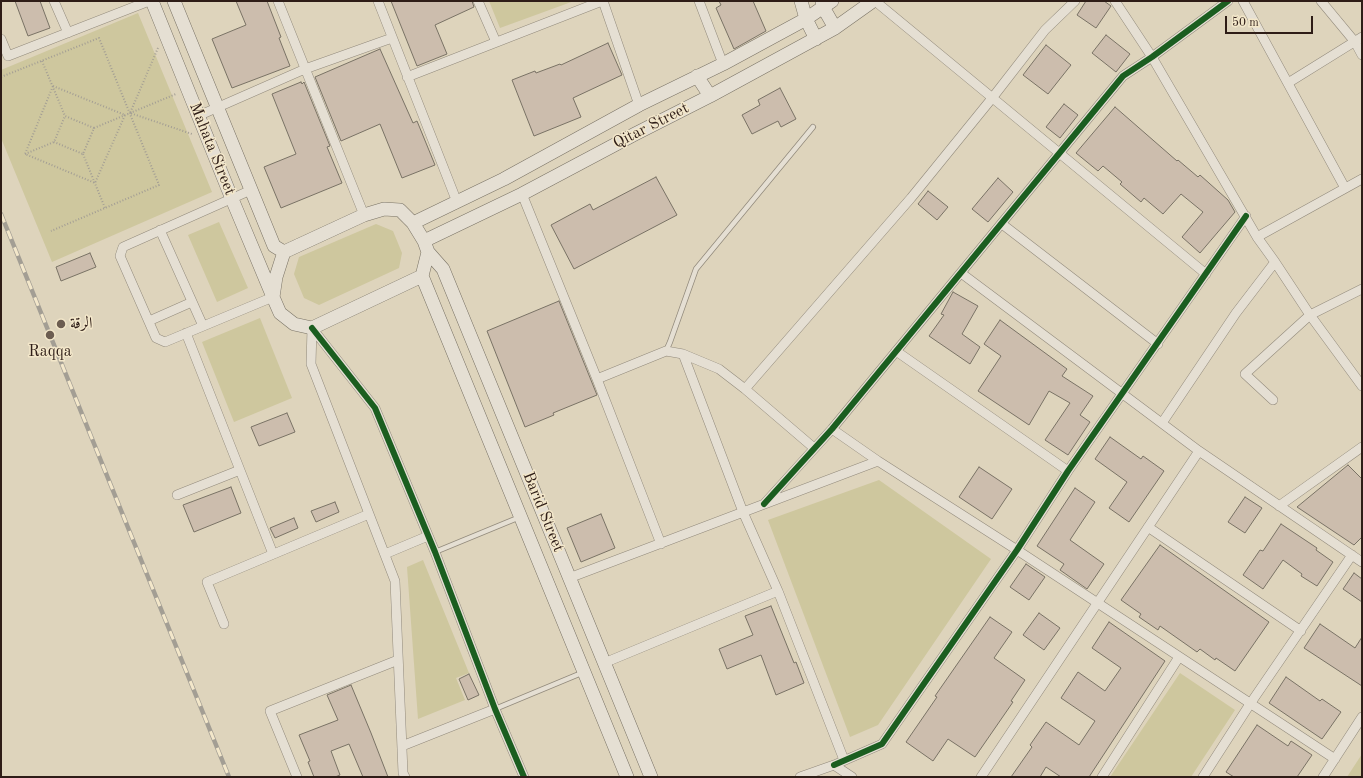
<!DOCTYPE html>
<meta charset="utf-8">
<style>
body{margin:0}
#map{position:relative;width:1363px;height:778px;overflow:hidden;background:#ded4bc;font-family:"Old Standard TT",serif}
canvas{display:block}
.frame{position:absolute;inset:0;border:2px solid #2e1d17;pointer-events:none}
.scale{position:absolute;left:1225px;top:16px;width:88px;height:18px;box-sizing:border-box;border:2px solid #2e1d17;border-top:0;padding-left:5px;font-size:12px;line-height:14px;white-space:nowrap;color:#2e1d17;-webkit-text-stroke:3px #f3e7ca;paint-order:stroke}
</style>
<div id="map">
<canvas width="1363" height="778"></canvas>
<div class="frame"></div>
<div class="scale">50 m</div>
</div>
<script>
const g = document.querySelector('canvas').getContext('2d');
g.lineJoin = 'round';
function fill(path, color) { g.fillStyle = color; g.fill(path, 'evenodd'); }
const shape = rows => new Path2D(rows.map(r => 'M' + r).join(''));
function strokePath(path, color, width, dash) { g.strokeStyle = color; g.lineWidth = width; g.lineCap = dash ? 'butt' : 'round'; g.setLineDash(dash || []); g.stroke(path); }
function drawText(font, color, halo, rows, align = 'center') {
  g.font = font + ' "Old Standard TT",Amiri,serif'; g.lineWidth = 3; g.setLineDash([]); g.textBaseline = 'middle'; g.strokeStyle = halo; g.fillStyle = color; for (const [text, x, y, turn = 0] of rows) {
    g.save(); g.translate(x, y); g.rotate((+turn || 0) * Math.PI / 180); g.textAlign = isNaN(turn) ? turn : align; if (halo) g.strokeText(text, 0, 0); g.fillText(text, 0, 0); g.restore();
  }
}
fill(shape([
 [489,1,574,1,500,28],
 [138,13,212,192,52,262,1,138,1,70],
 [219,222,248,288,217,302,188,235],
 [376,224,393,231,402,253,399,268,319,305,304,298,294,274,299,257],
 [260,318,292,398,234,422,202,342],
 [879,480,991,559,878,725,850,737,768,520],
 [423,560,469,673,456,678,465,700,418,719,407,567],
 [1180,673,1235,710,1191,777,1110,777],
 [1362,754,1362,777,1347,777]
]), '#cec79e');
const building = shape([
 [15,1,40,1,50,28,28,36,15,1],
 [236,1,267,1,281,37,279,38,290,66,232,88,212,39,246,25,236,1],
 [391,1,472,1,474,7,435,25,447,54,417,66,391,1],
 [719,1,753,1,766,31,734,49,716,8,721,5,719,1],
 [1086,1,1104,1,1111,6,1096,28,1077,15,1086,1],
 [1106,35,1130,54,1116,72,1092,53,1106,35],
 [608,43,622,75,573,98,581,117,534,136,512,80,535,71,536,73,560,64,561,65,608,43],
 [1046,45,1071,65,1048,94,1023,75,1046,45],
 [380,49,413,123,417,121,435,165,402,178,380,124,341,141,315,77,380,49],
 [301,82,302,84,304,82,330,146,327,147,342,183,281,208,264,167,296,154,272,94,301,82],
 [780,88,796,119,781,127,778,121,752,134,742,115,760,105,758,100,780,88],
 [1064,104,1078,115,1060,138,1046,127,1064,104],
 [1115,107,1177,161,1178,160,1198,177,1200,175,1228,200,1235,212,1200,253,1182,237,1203,212,1181,194,1163,214,1144,198,1141,202,1120,184,1122,182,1103,166,1098,171,1076,153,1115,107],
 [656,177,677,215,574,269,551,225,590,204,593,210,656,177],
 [998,178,1013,192,988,222,972,209,998,178],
 [928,191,948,207,937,220,918,204,928,191],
 [90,253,96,267,61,281,56,267,90,253],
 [953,292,978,306,962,334,980,347,970,364,929,336,944,315,941,314,953,292],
 [559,301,597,395,553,413,554,415,525,427,487,331,559,301],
 [1000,320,1067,369,1062,376,1093,396,1080,415,1090,422,1068,455,1045,440,1070,403,1049,391,1029,425,978,391,1001,356,984,344,1000,320],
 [287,413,295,432,259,446,251,427,287,413],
 [1110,437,1141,459,1143,456,1164,471,1129,522,1109,508,1127,482,1095,459,1110,437],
 [1348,465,1362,479,1362,537,1354,545,1297,507,1348,465],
 [979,467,1012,489,992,519,959,497,979,467],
 [231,487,241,513,194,532,183,505,231,487],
 [1075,488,1095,502,1070,540,1104,564,1087,589,1060,570,1064,564,1037,546,1075,488],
 [1245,497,1262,508,1245,533,1228,522,1245,497],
 [335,502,339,512,316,522,311,511,335,502],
 [601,514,615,548,581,562,567,528,601,514],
 [294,518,298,528,275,538,270,528,294,518],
 [1281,524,1317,548,1316,550,1333,562,1317,586,1301,576,1302,574,1283,560,1263,589,1243,575,1260,550,1263,551,1281,524],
 [1160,545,1269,622,1235,671,1216,658,1215,660,1200,649,1197,652,1160,626,1158,630,1139,617,1141,614,1121,600,1160,545],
 [1026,564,1045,577,1029,600,1010,587,1026,564],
 [1354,573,1362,579,1362,602,1343,589,1354,573],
 [771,606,794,663,796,662,804,683,776,695,761,655,727,669,719,649,753,635,745,616,771,606],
 [1039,613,1060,628,1044,650,1023,635,1039,613],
 [990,617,1012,632,994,658,1025,680,1011,701,1013,702,975,757,948,739,933,761,906,742,937,697,935,696,990,617],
 [1109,622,1165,661,1089,777,1061,777,1046,767,1040,777,1011,777,1032,747,1030,745,1046,722,1079,745,1095,721,1061,698,1078,672,1105,691,1121,668,1092,648,1109,622],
 [1320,624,1355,648,1362,637,1362,686,1304,648,1320,624],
 [469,674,479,695,468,700,459,679,469,674],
 [1286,677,1320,701,1322,699,1341,712,1322,739,1269,703,1286,677],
 [351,685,371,733,388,777,363,777,349,744,331,751,340,775,335,777,314,777,308,762,310,761,299,735,338,720,327,695,351,685],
 [1257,725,1288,746,1291,741,1312,755,1297,777,1234,777,1226,772,1257,725]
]);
fill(building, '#ccbdad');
strokePath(building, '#797265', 1);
const lane = shape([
 [666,351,670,342,696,269,813,127],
 [435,552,520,517],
 [495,709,584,672]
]);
const street = shape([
 [54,1,68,33],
 [278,1,364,215],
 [378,1,457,202],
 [478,1,496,42],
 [603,1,639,105],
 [699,1,723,64],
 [875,1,1206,274],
 [1115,1,1152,57,1257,237,1275,262,1310,315,1362,386],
 [1243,1,1345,188],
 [1321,1,1355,42,1362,55],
 [1,39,8,56,149,1],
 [407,77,602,1],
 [1288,83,1362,37],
 [198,116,305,69,392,38],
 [251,190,123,247,120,256,156,338,165,342,273,297],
 [522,194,597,379,661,544],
 [1002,224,1158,344],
 [160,230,203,326],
 [1257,237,1362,179],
 [961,273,1199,451,1362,562],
 [149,321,192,302],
 [312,328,375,408,435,552,495,709,524,777],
 [312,328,311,364,395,581,403,773,405,777],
 [186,333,273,554],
 [896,351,1068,471],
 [683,354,743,512,778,591,844,760],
 [597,379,666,351,683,354,719,369,745,389,814,448],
 [745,389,911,198,993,97,1045,30,1075,1],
 [1273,400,1245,374,1310,315,1362,289],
 [1162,423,1236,313,1275,262],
 [832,429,878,461,1017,550,1335,759],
 [177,495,240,470],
 [764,504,832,429,1123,76,1152,57,1228,1],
 [1279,506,1362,447],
 [1148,527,1301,631],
 [385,554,428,536],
 [569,578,878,461],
 [224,624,207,582,369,514],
 [604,663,778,591],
 [402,746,495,709],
 [834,765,882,744,1017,550,1068,471,1246,216],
 [297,777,270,711,398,660],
 [800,777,834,765,852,777],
 [981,777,1199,451],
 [1102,777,1179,657],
 [1203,777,1250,704,1352,555],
 [1323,777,1362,717]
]);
const secondary = shape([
 [152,1,232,199,273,297,280,313,294,324,312,328,422,276,428,252,424,241,413,223,400,210,384,209,364,215,284,252,276,277,273,297],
 [174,1,274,246,284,252],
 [801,1,806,19,816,39],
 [822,1,823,7,835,28],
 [697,76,710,96],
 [413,223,504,179,639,105,723,64,806,19,832,1],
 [424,241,522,194,635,134,710,96,835,28,873,1],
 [428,252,443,269,651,777],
 [422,276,627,777]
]);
strokePath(lane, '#928a7c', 6);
strokePath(street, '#928a7c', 10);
strokePath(secondary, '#797265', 14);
strokePath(shape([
 [158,48,130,113,192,134],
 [42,61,65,116],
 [1,77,99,38,159,185,51,231],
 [53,86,125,115,95,183,25,154,53,86],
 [94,128,176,94],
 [25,154,54,142,65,116,94,128,83,154,54,142],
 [83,154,105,208]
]), '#a39e94', 2, [1, 2]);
strokePath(lane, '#e5dfd3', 4.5);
strokePath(street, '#e5dfd3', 9);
strokePath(secondary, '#e5dfd3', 13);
const rail = shape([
 [1,214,229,777]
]);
strokePath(rail, '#a39e94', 4.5);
strokePath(rail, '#f3e7ca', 3, [9]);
strokePath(shape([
 [312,328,375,408,435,552,495,709,524,777],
 [764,504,832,429,1123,76,1152,57,1228,1],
 [834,765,882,744,1017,550,1068,471,1246,216]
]), '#1b5e20', 6);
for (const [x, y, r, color] of [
 [61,324,5,"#6c5d51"],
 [50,335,5,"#6c5d51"]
]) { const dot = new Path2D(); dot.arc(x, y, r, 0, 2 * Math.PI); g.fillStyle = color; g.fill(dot); strokePath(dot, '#f3e7ca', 1.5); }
drawText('16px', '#2e1d17', '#f3e7ca', [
 ["Qitar Street",651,126,-27],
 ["Mahata Street",212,149,68],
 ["Barid Street",543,512,68]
]);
drawText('16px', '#2e1d17', '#f3e7ca', [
 ["الرقة",70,324],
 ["Raqqa",50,352,"center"]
], 'left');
</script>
